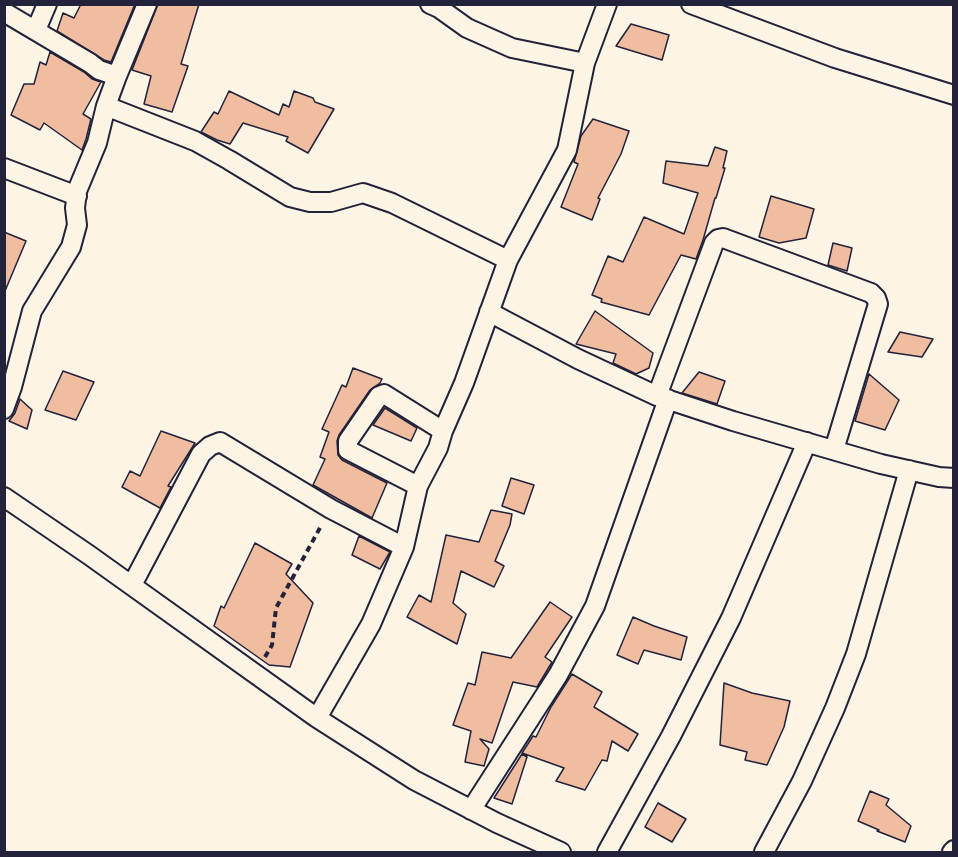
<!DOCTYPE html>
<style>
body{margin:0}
#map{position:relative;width:958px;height:857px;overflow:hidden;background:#fcf5e5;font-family:"Comic Neue",sans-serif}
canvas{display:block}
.frame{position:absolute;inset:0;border:6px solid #22223b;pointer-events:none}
</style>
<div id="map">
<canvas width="958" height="857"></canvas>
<div class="frame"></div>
</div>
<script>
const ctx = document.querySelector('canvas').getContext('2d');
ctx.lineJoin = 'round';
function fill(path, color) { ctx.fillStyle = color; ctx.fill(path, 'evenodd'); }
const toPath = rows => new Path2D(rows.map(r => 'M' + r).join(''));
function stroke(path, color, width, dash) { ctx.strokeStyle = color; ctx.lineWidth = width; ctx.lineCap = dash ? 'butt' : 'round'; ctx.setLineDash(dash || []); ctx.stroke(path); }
const building = toPath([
 [81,4,135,4,111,62,104,60,57,31,63,13,74,18,81,4],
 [158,4,199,4,181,64,188,66,172,112,144,104,151,76,132,70,158,4],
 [631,24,669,35,662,60,616,46,631,24],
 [50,52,84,72,92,79,101,82,83,114,91,119,86,139,82,150,44,123,40,130,11,115,24,84,34,84,40,62,46,65,50,52],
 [229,91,279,115,283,104,289,107,294,91,313,98,315,102,334,109,308,153,286,141,288,137,243,123,230,144,217,140,201,132,214,112,218,114,229,91],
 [593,119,629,131,621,154,598,198,600,199,592,220,561,207,578,164,574,162,581,136,593,119],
 [715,147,727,151,723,168,725,168,716,198,715,198,703,240,696,259,681,255,649,315,601,302,602,299,592,295,608,256,623,262,644,217,684,234,698,193,663,183,666,161,708,166,715,147],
 [771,196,814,209,806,238,779,243,759,237,771,196],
 [4,232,26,241,5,291,4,291,4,232],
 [833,243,852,248,847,271,828,265,833,243],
 [595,311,653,353,649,368,636,374,613,363,616,354,576,344,595,311],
 [900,332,933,339,922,357,888,352,900,332],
 [353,368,382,379,380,383,370,390,339,435,337,441,338,455,342,460,387,483,372,518,313,485,325,459,320,457,329,432,322,429,342,385,346,387,353,368],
 [63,371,94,382,76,420,45,410,63,371],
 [699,372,725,381,717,404,682,393,699,372],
 [869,374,899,400,885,430,855,421,869,374],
 [20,399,32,410,27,429,9,421,15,413,20,399],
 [385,408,417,428,411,441,373,425,385,408],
 [161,431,195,443,168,486,171,487,160,508,122,487,130,471,140,476,161,431],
 [511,478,534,485,524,514,502,506,511,478],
 [491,510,512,514,510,525,495,561,504,566,494,587,461,571,453,603,466,614,457,644,407,617,419,595,431,602,446,535,479,542,491,510],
 [359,536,390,552,380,569,352,555,359,536],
 [255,543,292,564,286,574,313,603,290,667,269,665,214,626,221,606,224,608,255,543],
 [550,602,572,617,545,657,552,662,537,687,513,682,492,743,480,739,489,749,484,766,465,762,471,731,453,725,468,683,475,685,482,652,511,658,550,602],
 [633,617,654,626,687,637,681,660,644,650,638,664,617,655,633,617],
 [572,674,602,692,594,707,638,734,628,751,612,741,607,761,602,760,585,790,556,781,564,768,522,753,533,736,536,737,551,707,572,674],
 [724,683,752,693,790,701,784,727,767,765,745,760,747,752,720,745,724,683],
 [522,754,527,757,512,804,494,798,522,754],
 [870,791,889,799,886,805,911,826,905,842,877,831,879,830,858,821,870,791],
 [658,803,686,819,672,842,645,827,658,803]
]);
fill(building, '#f0bda1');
stroke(building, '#22223b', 1.5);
const street = toPath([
 [430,4,439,8,467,28,512,48,585,63],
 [691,4,835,58,954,95],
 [4,12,90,63,99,70,117,76,106,106,97,143,77,191,75,208,77,225,71,247,32,311,12,387,4,409],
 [36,30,47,4],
 [117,76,147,4],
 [106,106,195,141,229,160,290,197,310,202,331,202,363,193,392,203,508,260],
 [4,168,77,196],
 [489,312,578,359,657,396,733,421,881,464,939,477,954,478],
 [657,396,714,243,718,239,723,238,871,293,876,298,878,304,834,450],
 [418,486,348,450,348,441,379,396,384,394,443,431],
 [4,497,89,555,317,718,414,780,497,823,561,852],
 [132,585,201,454,210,446,220,442,331,509,404,547],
 [317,718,371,624,404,547,418,486,438,448,443,431,464,383,508,260,567,150,585,63,607,4],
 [471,810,558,675,595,606,668,399],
 [607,852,671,736,731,618,807,442],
 [764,852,802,781,835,708,856,654,909,470],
 [952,852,954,850]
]);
stroke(street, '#22223b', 22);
stroke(toPath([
 [265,657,272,645,276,608,321,526]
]), '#22223b', 4, [6, 4.5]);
stroke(street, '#fcf5e5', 18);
</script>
